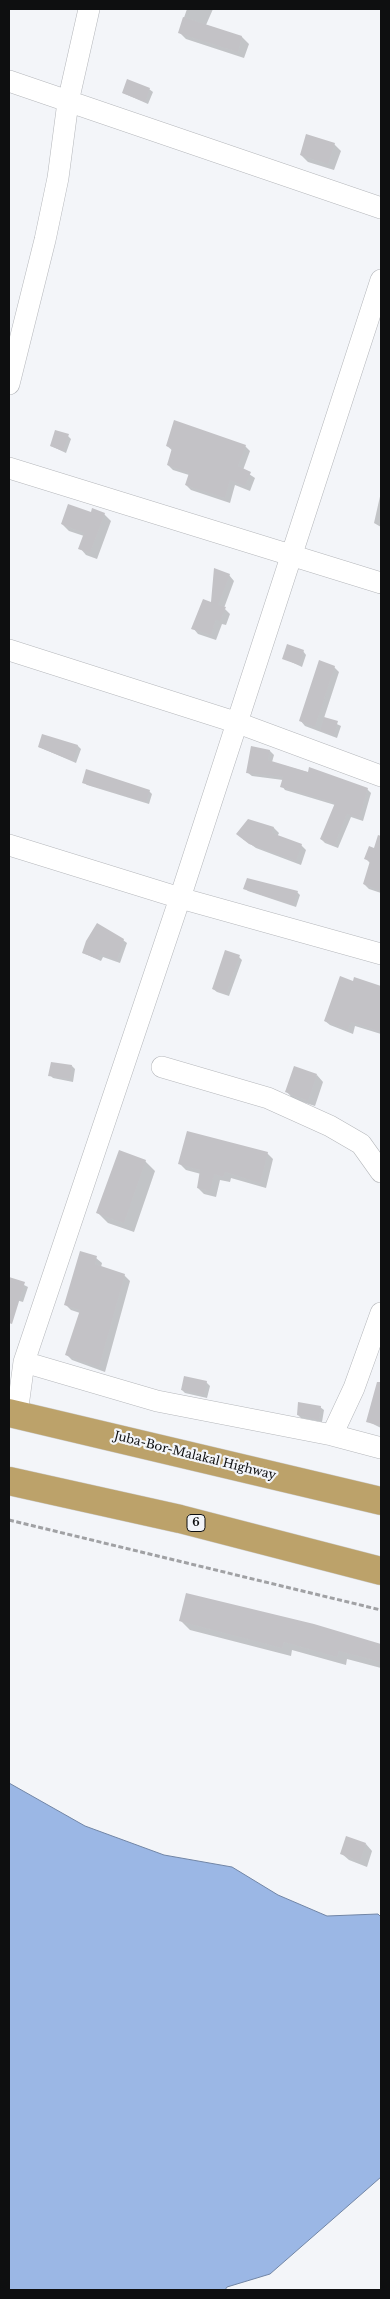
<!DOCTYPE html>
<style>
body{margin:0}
#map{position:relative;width:390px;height:2299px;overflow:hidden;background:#f3f5f9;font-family:"Libre Baskerville",serif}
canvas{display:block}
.frame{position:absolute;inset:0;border:10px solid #0e0f10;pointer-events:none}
</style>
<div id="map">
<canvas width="390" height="2299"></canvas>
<div class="frame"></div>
</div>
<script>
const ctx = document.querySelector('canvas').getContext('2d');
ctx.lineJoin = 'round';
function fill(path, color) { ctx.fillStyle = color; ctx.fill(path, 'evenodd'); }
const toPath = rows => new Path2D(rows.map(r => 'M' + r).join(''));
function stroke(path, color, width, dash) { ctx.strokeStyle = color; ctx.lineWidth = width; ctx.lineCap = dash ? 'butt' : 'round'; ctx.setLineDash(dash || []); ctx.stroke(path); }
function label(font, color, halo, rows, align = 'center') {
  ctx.font = font + ' "Libre Baskerville",serif'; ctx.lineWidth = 4.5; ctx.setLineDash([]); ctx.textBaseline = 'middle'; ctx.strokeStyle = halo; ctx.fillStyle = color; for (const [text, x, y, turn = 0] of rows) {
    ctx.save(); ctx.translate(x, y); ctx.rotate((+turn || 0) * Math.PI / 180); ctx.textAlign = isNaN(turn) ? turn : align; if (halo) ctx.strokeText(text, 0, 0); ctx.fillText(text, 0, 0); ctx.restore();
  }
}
const water = toPath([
 [9,1783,85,1826,164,1855,232,1867,278,1895,327,1916,378,1914,381,1917,381,2177,270,2274,227,2287,225,2290,9,2290,9,1783]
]);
fill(water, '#9bb7e5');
stroke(water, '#7185a5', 1);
fill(toPath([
 [187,9,213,9,206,25,242,37,249,44,244,58,186,39,179,32],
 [149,89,153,92,148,104,123,93],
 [334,144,341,151,334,170,308,162,301,155],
 [68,436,71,439,66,453,51,446],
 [167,446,245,446,250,451,243,470,255,478,250,491,235,485,230,503,191,490,186,485,189,475,173,470,168,465,173,451],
 [381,492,381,527,374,523],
 [91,514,104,514,111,521,97,559,86,555,80,548,84,536,69,531,62,524],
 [229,575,234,581,224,608,230,614,226,625,222,624,216,640,198,634,193,628,213,604],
 [303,651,306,655,302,667,283,658],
 [334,667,339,672,324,718,341,726,337,738,305,726,300,720],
 [78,746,81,749,76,763,39,747],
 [252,748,270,751,274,755,272,762,367,789,371,793,363,821,351,817,338,848,325,843,321,839,335,805,285,790,282,786,283,780,252,776,248,773],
 [83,782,149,791,152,794,149,804,87,785],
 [248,821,274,828,279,833,277,837,301,845,306,850,301,865,256,848,243,839],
 [370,848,381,852,381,893,369,889,364,884,370,863,366,859],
 [245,888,297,892,300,895,296,907,248,891],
 [123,940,127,943,120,963,103,957,101,961,83,953],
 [239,957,242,960,229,996,217,992,213,989],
 [363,1003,381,1009,381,1034,355,1026,353,1034,330,1025,325,1021],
 [72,1066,75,1069,73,1082,53,1078,50,1075],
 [317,1075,323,1082,315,1106,293,1099,287,1092],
 [267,1153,273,1159,266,1188,231,1178,230,1182,220,1180,216,1197,204,1194,198,1188,201,1174,186,1170,180,1164],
 [145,1161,155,1171,134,1232,108,1223,98,1213],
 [96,1258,102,1263,101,1267,124,1275,130,1281,105,1372,72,1360,66,1354,80,1313,71,1310,65,1304],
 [10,1278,28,1287,23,1302,9,1298],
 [206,1382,210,1386,207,1398,185,1393,182,1390],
 [372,1402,381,1404,381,1428,367,1421],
 [320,1407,324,1410,322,1422,301,1418,298,1415],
 [187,1595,381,1645,381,1668,347,1659,346,1665,292,1650,291,1656,190,1630,181,1621],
 [366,1844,372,1851,367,1867,349,1860,342,1854]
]), '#0003');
fill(toPath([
 [183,17,242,36,238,52,178,33],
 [127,79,150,88,145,102,122,93],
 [306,134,335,143,328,164,300,155],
 [174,420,246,445,238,466,251,472,245,486,230,480,225,498,185,485,189,473,167,465,172,448,166,446],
 [55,430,69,434,63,451,50,446],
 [68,504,91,512,92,508,105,513,90,553,78,549,84,533,61,524],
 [214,568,230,574,218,605,226,607,220,621,216,619,211,635,191,629,203,599,211,602],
 [287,644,304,650,299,665,282,659],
 [319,660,335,666,315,727,299,721],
 [324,717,338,721,334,735,320,731],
 [42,734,78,745,73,761,38,747],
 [251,746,270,750,268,760,308,772,309,767,368,788,359,818,347,814,334,846,320,839,335,803,280,787,283,777,246,773],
 [86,769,150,790,146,802,82,783],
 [248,819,274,827,272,833,302,844,296,861,249,844,236,834],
 [378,835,381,836,381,891,363,884,370,861,364,859,369,846,374,848],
 [247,878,298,891,293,905,243,889],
 [97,923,124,939,117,960,100,954,98,959,82,953,86,941],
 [225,950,240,955,226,994,212,989],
 [340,976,353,981,354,977,381,986,381,1032,351,1022,348,1030,324,1021],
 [51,1062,72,1065,70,1079,48,1076],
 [294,1066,317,1074,308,1101,285,1092],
 [187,1131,268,1152,260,1183,225,1172,223,1177,214,1174,210,1191,197,1188,200,1170,178,1164],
 [119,1150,146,1160,124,1223,96,1213],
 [80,1251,97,1256,95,1264,125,1274,99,1367,65,1355,80,1310,64,1305],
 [9,1277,25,1282,12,1324,9,1323],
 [184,1376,207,1381,204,1395,181,1390],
 [377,1382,381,1382,381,1426,366,1422],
 [298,1402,321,1406,319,1420,297,1415],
 [186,1593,314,1624,381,1644,381,1662,339,1651,337,1657,284,1642,282,1648,179,1621],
 [346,1836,366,1843,360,1861,340,1854]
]), '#c3c2c6');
const minor = toPath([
 [9,81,381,208],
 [9,384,45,240,58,178,68,102,89,9],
 [9,468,381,583],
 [9,650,238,723,381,776],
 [9,845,180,898,381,954],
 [162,1067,268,1098,330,1126,361,1144,381,1172],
 [24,1362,157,1401,332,1435,381,1448],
 [17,1414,24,1362,180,898,381,280],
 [332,1435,354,1388,381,1313]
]);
const trunk = toPath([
 [9,1413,381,1501],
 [9,1481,180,1519,381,1571]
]);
stroke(minor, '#b5b7bb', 22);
stroke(trunk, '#cfcfcf', 29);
stroke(toPath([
 [9,1520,381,1610]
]), '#a0a1a4', 3, [5, 2.5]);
stroke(minor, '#fff', 21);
stroke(trunk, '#bca26a', 28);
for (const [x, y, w] of [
 [196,1523,18]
]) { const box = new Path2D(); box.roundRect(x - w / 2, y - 8.5, w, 17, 4); ctx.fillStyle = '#f3f5f9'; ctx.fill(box); stroke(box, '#0e0f10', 1); }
label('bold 11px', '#0e0f10', null, [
 ["6",196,1523]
]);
label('12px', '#0e0f10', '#f3f5f9', [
 ["Juba-Bor-Malakal Highway",195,1456,14]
]);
</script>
